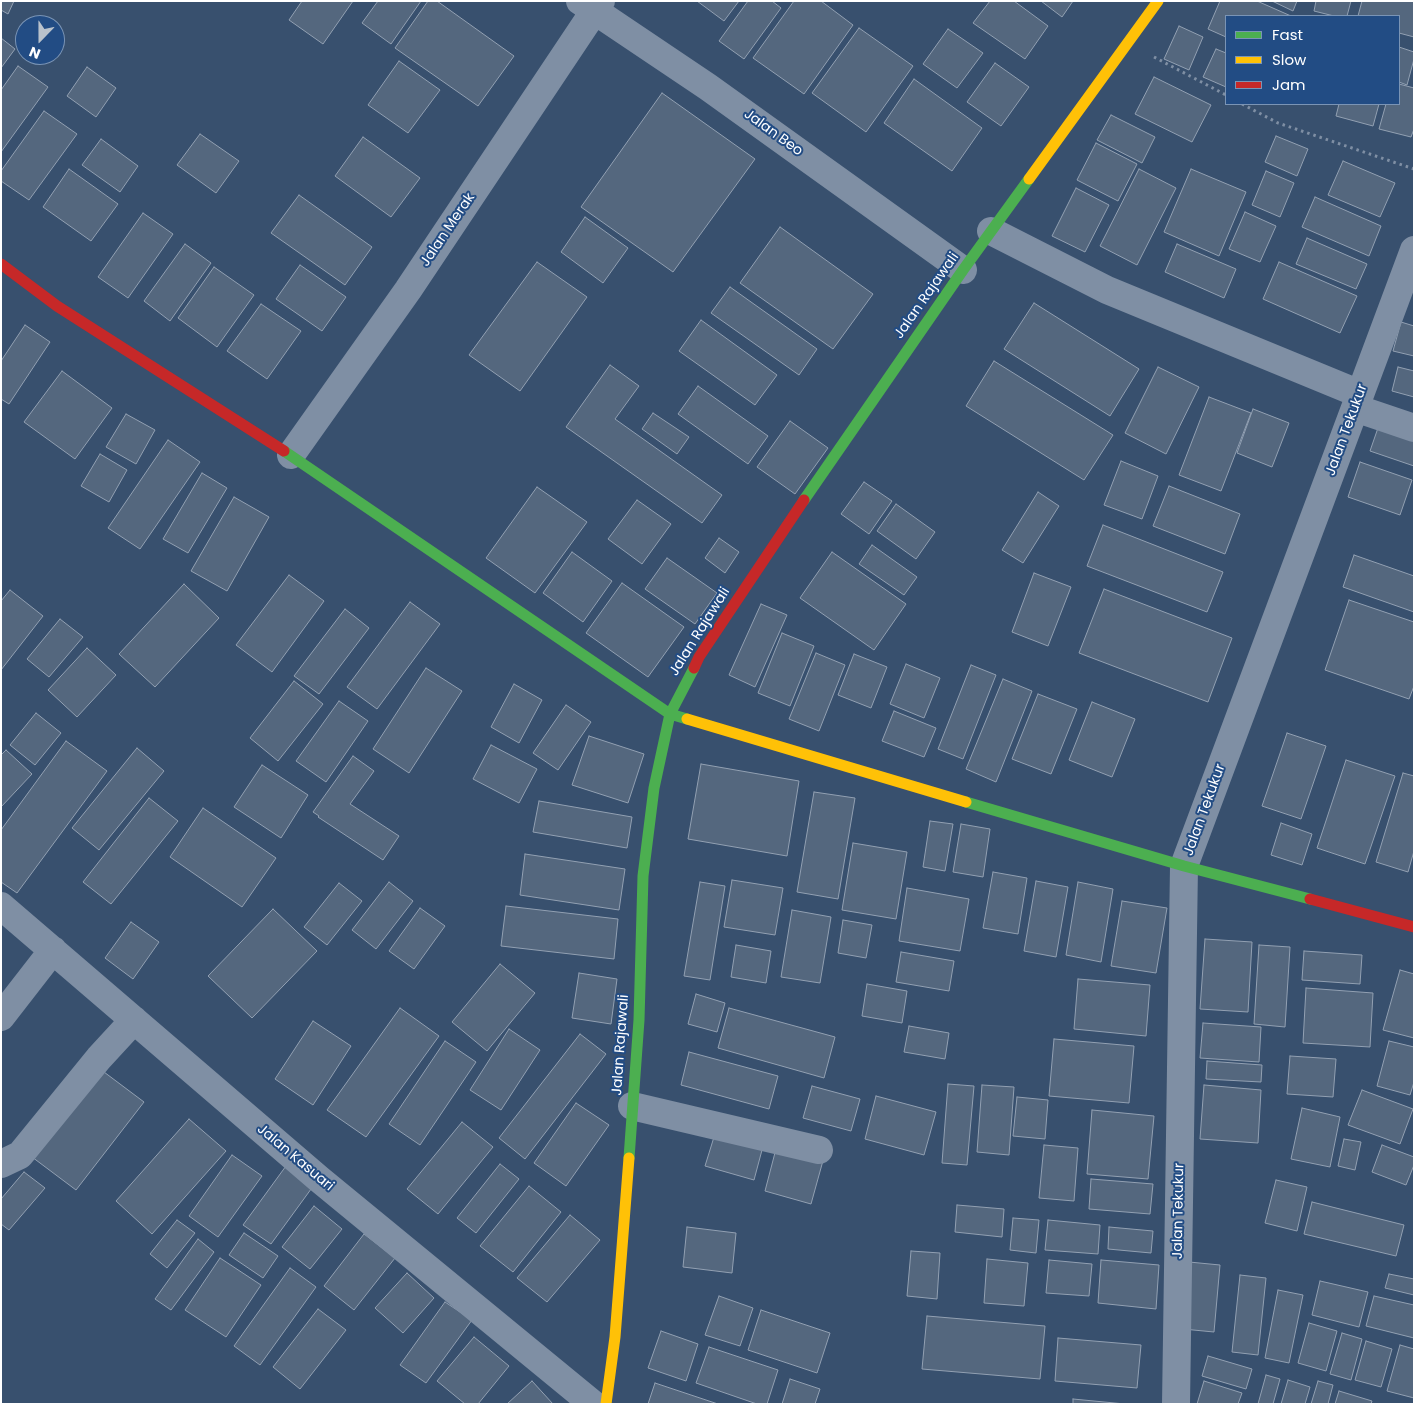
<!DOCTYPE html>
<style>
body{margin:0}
#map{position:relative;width:1415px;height:1405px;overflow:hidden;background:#38506e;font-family:Poppins,sans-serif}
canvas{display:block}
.frame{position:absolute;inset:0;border:2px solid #fff;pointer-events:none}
.legend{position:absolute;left:1225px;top:15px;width:175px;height:90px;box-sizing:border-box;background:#224c84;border:1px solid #7a94b5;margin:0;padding:6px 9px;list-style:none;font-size:15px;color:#fff}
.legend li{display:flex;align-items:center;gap:10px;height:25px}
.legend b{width:25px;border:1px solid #7a94b5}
.north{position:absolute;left:15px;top:15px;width:50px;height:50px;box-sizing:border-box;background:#224c84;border:1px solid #7a94b5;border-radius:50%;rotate:202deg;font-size:14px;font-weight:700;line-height:20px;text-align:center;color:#fff}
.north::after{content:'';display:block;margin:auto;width:18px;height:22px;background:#b9c2cc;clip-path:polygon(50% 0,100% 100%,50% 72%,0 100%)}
</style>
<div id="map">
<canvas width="1415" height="1405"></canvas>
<div class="frame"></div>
<ul class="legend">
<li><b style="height:6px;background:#4caf50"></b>Fast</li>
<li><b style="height:6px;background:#ffc107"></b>Slow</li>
<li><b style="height:6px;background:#c62828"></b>Jam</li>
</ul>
<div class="north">N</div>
</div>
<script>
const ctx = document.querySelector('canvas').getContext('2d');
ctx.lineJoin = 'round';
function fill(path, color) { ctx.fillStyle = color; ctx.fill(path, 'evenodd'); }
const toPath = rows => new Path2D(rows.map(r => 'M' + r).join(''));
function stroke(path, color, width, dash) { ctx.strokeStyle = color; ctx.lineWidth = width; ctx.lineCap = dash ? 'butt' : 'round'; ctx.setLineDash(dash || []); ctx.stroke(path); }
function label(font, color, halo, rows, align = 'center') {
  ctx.font = font + ' Poppins,sans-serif'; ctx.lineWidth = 4; ctx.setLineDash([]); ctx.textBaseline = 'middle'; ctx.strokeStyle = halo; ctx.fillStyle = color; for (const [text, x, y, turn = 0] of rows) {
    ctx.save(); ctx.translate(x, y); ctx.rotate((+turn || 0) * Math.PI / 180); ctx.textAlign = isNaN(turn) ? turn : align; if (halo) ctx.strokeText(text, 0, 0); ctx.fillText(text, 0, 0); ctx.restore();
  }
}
const building = toPath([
 [1,1,14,1,8,14,1,10,1,1],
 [302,1,353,1,323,44,289,20,302,1],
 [378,1,421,1,391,44,362,23,378,1],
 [428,1,437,1,514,56,478,106,395,48,428,1],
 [697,1,739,1,724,21,697,1],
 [748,1,772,1,781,8,744,59,719,41,748,1],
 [794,1,821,1,853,25,804,94,753,58,794,1],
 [990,1,1014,1,1048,26,1025,59,973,23,990,1],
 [1041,1,1073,1,1062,17,1041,1],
 [1220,1,1257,1,1291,16,1226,16,1226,37,1208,29,1220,1],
 [1272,1,1297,1,1293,11,1272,1],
 [1316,1,1351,1,1347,16,1334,16,1314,11,1316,1],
 [1362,1,1414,1,1414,37,1399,33,1399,16,1358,16,1362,1],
 [1179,26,1203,37,1189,70,1164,59,1179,26],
 [859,28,913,66,866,132,812,93,859,28],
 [948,29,983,53,957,88,923,64,948,29],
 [1,38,15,49,1,68,1,38],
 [1399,47,1414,52,1414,59,1407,85,1399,82,1399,47],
 [1216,49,1226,53,1226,87,1203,77,1216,49],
 [399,61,440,90,408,133,368,105,399,61],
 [995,63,1029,87,1001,126,967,102,995,63],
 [18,66,48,87,1,152,1,90,18,66],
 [87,67,116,88,96,117,67,96,87,67],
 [1154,77,1211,105,1192,142,1135,114,1154,77],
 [914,79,982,128,952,171,884,123,914,79],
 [1399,84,1414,88,1414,129,1411,137,1379,129,1386,104,1399,104,1399,84],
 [662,93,755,159,673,272,581,207,662,93],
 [1339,104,1379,104,1373,126,1336,116,1339,104],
 [44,111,77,134,29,200,1,181,1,171,44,111],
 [1111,115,1155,137,1142,163,1097,140,1111,115],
 [200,134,239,161,216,193,177,165,200,134],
 [1276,136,1308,149,1297,176,1265,162,1276,136],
 [363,137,420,178,391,217,335,176,363,137],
 [101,139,138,166,120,192,82,165,101,139],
 [1096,143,1137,164,1118,201,1077,180,1096,143],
 [1343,161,1395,183,1380,217,1328,195,1343,161],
 [69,169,118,204,91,241,43,207,69,169],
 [1139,169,1176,188,1137,265,1100,246,1139,169],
 [1191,169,1246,192,1219,256,1164,232,1191,169],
 [1266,171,1294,183,1280,217,1252,205,1266,171],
 [1076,188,1109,205,1085,252,1052,236,1076,188],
 [299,195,372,247,345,285,271,233,299,195],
 [1315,197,1381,226,1369,256,1302,227,1315,197],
 [1245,212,1276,226,1260,262,1229,249,1245,212],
 [143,213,173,234,128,298,98,277,143,213],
 [585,217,628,248,603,283,561,252,585,217],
 [780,227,873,294,833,349,740,283,780,227],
 [1307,238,1367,264,1356,289,1296,264,1307,238],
 [185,244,211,263,170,321,144,301,185,244],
 [1177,244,1236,269,1224,298,1165,272,1177,244],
 [537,262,587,297,520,391,469,355,537,262],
 [1279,262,1357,296,1340,333,1263,299,1279,262],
 [300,265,346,297,322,331,276,299,300,265],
 [214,267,254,295,217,347,178,318,214,267],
 [730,287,817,349,799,375,711,313,730,287],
 [1034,303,1139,369,1110,416,1004,349,1034,303],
 [261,304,301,331,267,379,227,351,261,304],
 [701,320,777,375,755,405,679,351,701,320],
 [1401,322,1414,326,1414,356,1393,351,1401,322],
 [25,325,50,342,9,404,1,399,1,361,25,325],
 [994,361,1113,435,1084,480,966,406,994,361],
 [610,365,639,386,615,419,722,495,702,523,566,427,610,365],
 [1158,367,1199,387,1166,454,1125,433,1158,367],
 [1398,367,1414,371,1414,397,1392,391,1398,367],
 [62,371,112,408,75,459,24,422,62,371],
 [698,386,768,436,748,464,678,414,698,386],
 [1209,397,1251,413,1221,491,1179,475,1209,397],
 [1253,409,1289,423,1272,467,1237,453,1253,409],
 [653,413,689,437,677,454,642,429,653,413],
 [126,414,155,430,136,464,106,447,126,414],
 [790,421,828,448,795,494,757,467,790,421],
 [1379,425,1414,437,1414,466,1370,451,1379,425],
 [168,440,200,462,140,549,108,528,168,440],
 [100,454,127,470,109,502,81,486,100,454],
 [1121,461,1158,476,1142,519,1104,505,1121,461],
 [1360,462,1412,480,1400,515,1348,497,1360,462],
 [202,473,227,488,188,553,163,539,202,473],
 [864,482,892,501,869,534,841,514,864,482],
 [1169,486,1240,514,1225,554,1153,526,1169,486],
 [537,487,587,522,535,593,486,558,537,487],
 [1038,492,1059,506,1023,563,1002,550,1038,492],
 [234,497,269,517,227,591,191,571,234,497],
 [637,500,671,524,642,564,608,539,637,500],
 [896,504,935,532,916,559,877,531,896,504],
 [1103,525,1223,572,1207,612,1087,566,1103,525],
 [719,538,739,552,725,573,705,558,719,538],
 [872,545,917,577,904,595,859,564,872,545],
 [572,552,612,581,583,622,543,593,572,552],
 [832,552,906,604,874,650,800,598,832,552],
 [1354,555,1414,576,1414,612,1343,587,1354,555],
 [667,558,717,593,695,624,645,589,667,558],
 [1034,573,1071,587,1048,646,1012,632,1034,573],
 [289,575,324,601,272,672,236,645,289,575],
 [622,583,684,627,648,677,586,633,622,583],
 [184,584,219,618,155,687,119,654,184,584],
 [1104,589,1232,638,1208,702,1079,653,1104,589],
 [10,590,43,616,1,670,1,601,10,590],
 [1349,600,1414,622,1414,686,1409,699,1325,670,1349,600],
 [410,602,440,624,377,709,347,687,410,602],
 [761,604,787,615,755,687,729,675,761,604],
 [345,609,369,628,319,694,294,676,345,609],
 [60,619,83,637,49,677,27,659,60,619],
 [782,633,814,646,790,706,758,693,782,633],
 [87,648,116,675,77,717,48,690,87,648],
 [816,653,845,665,819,731,789,719,816,653],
 [854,654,887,667,871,708,838,695,854,654],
 [906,664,940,678,924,718,890,704,906,664],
 [971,665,996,675,963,759,938,749,971,665],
 [426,668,462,691,409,773,373,749,426,668],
 [1003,679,1032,691,996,782,966,769,1003,679],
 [294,681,323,704,278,761,250,738,294,681],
 [514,684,542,700,519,743,491,727,514,684],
 [1038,694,1077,709,1051,774,1012,759,1038,694],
 [339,701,368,721,326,782,296,761,339,701],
 [1092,702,1135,719,1112,777,1069,760,1092,702],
 [566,705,591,722,558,770,533,753,566,705],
 [894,711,936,728,924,757,882,741,894,711],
 [36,713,61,733,35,765,10,745,36,713],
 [1287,733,1326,746,1301,819,1262,806,1287,733],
 [589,736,644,754,628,803,572,785,589,736],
 [66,741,107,771,17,893,1,882,1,830,66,741],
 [491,745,537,769,519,803,473,779,491,745],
 [137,748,164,771,99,850,72,828,137,748],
 [6,750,32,774,1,807,1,755,6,750],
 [353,756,374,771,350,804,399,836,383,860,318,817,319,816,313,812,353,756],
 [1346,760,1395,776,1365,864,1317,848,1346,760],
 [701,764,799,781,787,856,688,839,701,764],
 [262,765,308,795,281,838,234,807,262,765],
 [1403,773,1414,776,1414,851,1408,872,1376,862,1403,773],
 [814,792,855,798,838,899,797,892,814,792],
 [149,798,178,821,111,904,83,882,149,798],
 [539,801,632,817,627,848,533,832,539,801],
 [203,808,276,858,242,907,170,857,203,808],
 [930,821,953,824,945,871,923,867,930,821],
 [1281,823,1312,834,1302,865,1271,855,1281,823],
 [961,824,990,829,983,877,953,872,961,824],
 [853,843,907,852,896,919,842,910,853,843],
 [525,854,625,869,619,910,520,895,525,854],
 [993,872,1027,878,1018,934,983,928,993,872],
 [732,880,783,888,775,935,724,927,732,880],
 [1036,881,1068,887,1056,957,1024,951,1036,881],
 [389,882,413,901,376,949,352,930,389,882],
 [700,882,725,886,710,980,684,976,700,882],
 [1078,882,1113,889,1101,962,1066,955,1078,882],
 [339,883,362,901,327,945,304,927,339,883],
 [907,888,969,899,960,951,899,941,907,888],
 [1122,901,1167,908,1156,973,1111,966,1122,901],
 [506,906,618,919,614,959,501,946,506,906],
 [420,908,445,926,414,969,389,951,420,908],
 [273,909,317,951,252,1018,208,976,273,909],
 [792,910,831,917,820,983,781,977,792,910],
 [843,920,872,925,866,958,838,953,843,920],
 [131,922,159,942,133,979,105,958,131,922],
 [1205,939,1252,942,1248,1012,1200,1009,1205,939],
 [736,945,771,951,766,983,731,977,736,945],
 [1259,945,1290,947,1285,1027,1254,1024,1259,945],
 [1304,951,1362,955,1360,984,1302,980,1304,951],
 [901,952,954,961,949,991,896,982,901,952],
 [500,964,535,993,487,1051,452,1022,500,964],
 [1400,970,1414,974,1414,1038,1383,1030,1400,970],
 [579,973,617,979,611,1024,572,1018,579,973],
 [1078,979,1150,985,1146,1036,1074,1029,1078,979],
 [867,984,907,991,902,1023,862,1016,867,984],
 [1306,988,1373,993,1370,1047,1303,1043,1306,988],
 [696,994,725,1003,717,1032,688,1024,696,994],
 [400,1008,439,1036,366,1137,327,1110,400,1008],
 [729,1008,835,1037,824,1078,718,1048,729,1008],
 [313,1021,351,1046,313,1105,275,1079,313,1021],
 [1203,1023,1261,1027,1259,1062,1200,1058,1203,1023],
 [909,1026,949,1033,945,1059,904,1052,909,1026],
 [509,1029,540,1050,501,1110,470,1090,509,1029],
 [580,1034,606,1054,525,1159,499,1138,580,1034],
 [1054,1039,1134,1046,1129,1103,1049,1096,1054,1039],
 [445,1041,476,1062,420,1145,389,1124,445,1041],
 [1389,1041,1414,1047,1414,1082,1410,1095,1377,1086,1389,1041],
 [689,1052,778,1076,769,1109,681,1085,689,1052],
 [1290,1056,1336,1059,1333,1097,1287,1094,1290,1056],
 [1207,1061,1262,1065,1261,1082,1206,1079,1207,1061],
 [96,1066,144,1102,76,1190,28,1154,96,1066],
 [948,1084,974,1086,967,1165,942,1163,948,1084],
 [982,1085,1014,1087,1009,1155,977,1152,982,1085],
 [1204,1085,1261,1090,1258,1143,1200,1139,1204,1085],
 [812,1086,860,1099,851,1131,803,1118,812,1086],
 [1362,1090,1413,1109,1400,1144,1348,1125,1362,1090],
 [876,1096,936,1112,924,1155,865,1139,876,1096],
 [1017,1097,1048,1100,1045,1139,1013,1136,1017,1097],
 [576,1103,609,1125,566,1186,534,1163,576,1103],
 [1302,1108,1340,1117,1330,1167,1291,1159,1302,1108],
 [1092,1110,1154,1116,1148,1179,1087,1174,1092,1110],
 [189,1119,226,1151,152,1234,116,1201,189,1119],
 [462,1122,493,1147,438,1214,407,1189,462,1122],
 [714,1137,762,1150,754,1180,705,1166,714,1137],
 [1344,1139,1361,1142,1355,1170,1338,1166,1344,1139],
 [777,1145,824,1157,811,1204,765,1191,777,1145],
 [1044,1145,1078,1148,1074,1201,1039,1198,1044,1145],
 [1382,1145,1414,1157,1414,1165,1406,1185,1372,1172,1382,1145],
 [232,1155,262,1176,218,1237,189,1216,232,1155],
 [500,1164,519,1179,476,1233,457,1218,500,1164],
 [286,1166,314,1185,271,1244,243,1225,286,1166],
 [24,1172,45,1188,9,1230,1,1224,1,1199,24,1172],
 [1091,1179,1153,1184,1150,1214,1089,1209,1091,1179],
 [1276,1180,1307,1187,1297,1231,1265,1223,1276,1180],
 [529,1186,561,1212,513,1272,480,1246,529,1186],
 [1312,1202,1404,1225,1396,1256,1304,1234,1312,1202],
 [957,1205,1004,1209,1002,1237,955,1232,957,1205],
 [314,1206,342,1229,310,1269,282,1247,314,1206],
 [570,1215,600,1240,547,1302,517,1278,570,1215],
 [1013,1218,1039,1220,1036,1253,1010,1250,1013,1218],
 [177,1220,195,1233,167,1268,150,1254,177,1220],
 [1048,1220,1100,1225,1098,1254,1045,1250,1048,1220],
 [687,1227,736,1233,732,1273,683,1267,687,1227],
 [1109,1227,1153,1231,1151,1253,1108,1249,1109,1227],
 [244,1233,278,1256,263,1278,229,1255,244,1233],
 [364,1234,395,1258,354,1310,324,1286,364,1234],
 [198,1239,214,1252,171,1310,155,1299,198,1239],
 [911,1251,940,1253,937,1299,907,1296,911,1251],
 [220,1258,261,1285,226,1337,185,1310,220,1258],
 [987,1259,1028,1263,1024,1306,984,1303,987,1259],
 [1049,1260,1092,1264,1089,1296,1046,1293,1049,1260],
 [1101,1260,1159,1265,1156,1309,1098,1303,1101,1260],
 [1189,1262,1220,1265,1214,1332,1183,1329,1189,1262],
 [290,1268,316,1287,260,1365,234,1346,290,1268],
 [407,1273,434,1298,403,1333,375,1308,407,1273],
 [1389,1274,1414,1279,1414,1295,1385,1288,1389,1274],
 [1240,1275,1266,1278,1258,1355,1232,1352,1240,1275],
 [1320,1281,1368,1292,1359,1327,1312,1315,1320,1281],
 [1278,1290,1303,1295,1289,1363,1265,1358,1278,1290],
 [719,1296,753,1308,740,1346,705,1335,719,1296],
 [1374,1296,1414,1305,1414,1338,1366,1326,1374,1296],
 [445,1302,472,1320,426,1383,400,1365,445,1302],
 [318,1309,346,1330,300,1389,273,1367,318,1309],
 [761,1310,830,1333,817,1373,748,1350,761,1310],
 [927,1316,1045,1326,1040,1379,922,1369,927,1316],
 [1309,1323,1337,1331,1326,1371,1298,1363,1309,1323],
 [661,1331,698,1344,686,1381,648,1368,661,1331],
 [1342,1333,1362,1339,1351,1380,1330,1374,1342,1333],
 [474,1337,509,1366,478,1404,465,1404,437,1381,474,1337],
 [1058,1338,1141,1345,1137,1388,1055,1381,1058,1338],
 [1366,1341,1392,1349,1381,1387,1355,1380,1366,1341],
 [1400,1345,1414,1349,1414,1398,1387,1391,1400,1345],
 [709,1347,778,1370,767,1404,757,1404,696,1383,709,1347],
 [1208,1356,1252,1369,1246,1389,1202,1376,1208,1356],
 [1266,1375,1280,1379,1273,1404,1258,1404,1266,1375],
 [790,1379,820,1389,815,1404,782,1404,790,1379],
 [1288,1380,1310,1387,1305,1404,1281,1404,1288,1380],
 [532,1381,553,1404,507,1404,532,1381],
 [1204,1381,1242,1393,1238,1404,1197,1404,1204,1381],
 [1318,1381,1333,1385,1328,1404,1311,1404,1318,1381],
 [655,1383,718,1404,648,1404,655,1383],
 [1339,1391,1372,1401,1371,1404,1335,1404,1339,1391],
 [1073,1399,1125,1404,1073,1404,1073,1399]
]);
fill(building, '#54677e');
stroke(building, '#92a0b2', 1);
stroke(toPath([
 [1154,57,1226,95],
 [1242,104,1278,123,1414,169]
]), '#7f8fa4', 3, [2.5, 4]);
stroke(toPath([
 [580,1,708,87,963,270],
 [991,231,1107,290,1360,394],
 [1355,408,1414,428],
 [291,455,408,290,601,1],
 [1,906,319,1179,593,1404],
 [1,1017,53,950],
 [632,1106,819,1150],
 [1,1164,20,1155,99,1058,134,1020],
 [1176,1404,1184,866,1414,250]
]), '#7f8fa4', 28);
stroke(toPath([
 [284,451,670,714,687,719],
 [804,500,963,270,1029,179],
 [966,802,1184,866,1310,899],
 [629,1158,639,1020,643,876,654,788,670,714,694,668]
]), '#4caf50', 11);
stroke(toPath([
 [1029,179,1158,1],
 [687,719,966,802],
 [606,1404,615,1337,629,1158]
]), '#ffc107', 11);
stroke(toPath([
 [1,264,57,306,284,451],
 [694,668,699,657,804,500],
 [1310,899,1414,927]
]), '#c62828', 11);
label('14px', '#fff', '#224c84', [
 ["Jalan Beo",773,133,36],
 ["Jalan Merak",448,230,-56],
 ["Jalan Rajawali",927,296,-55],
 ["Jalan Tekukur",1347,430,-70],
 ["Jalan Rajawali",700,632,-58],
 ["Jalan Tekukur",1205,810,-70],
 ["Jalan Rajawali",621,1045,-86],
 ["Jalan Kasuari",295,1158,40],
 ["Jalan Tekukur",1179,1211,-89]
]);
</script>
